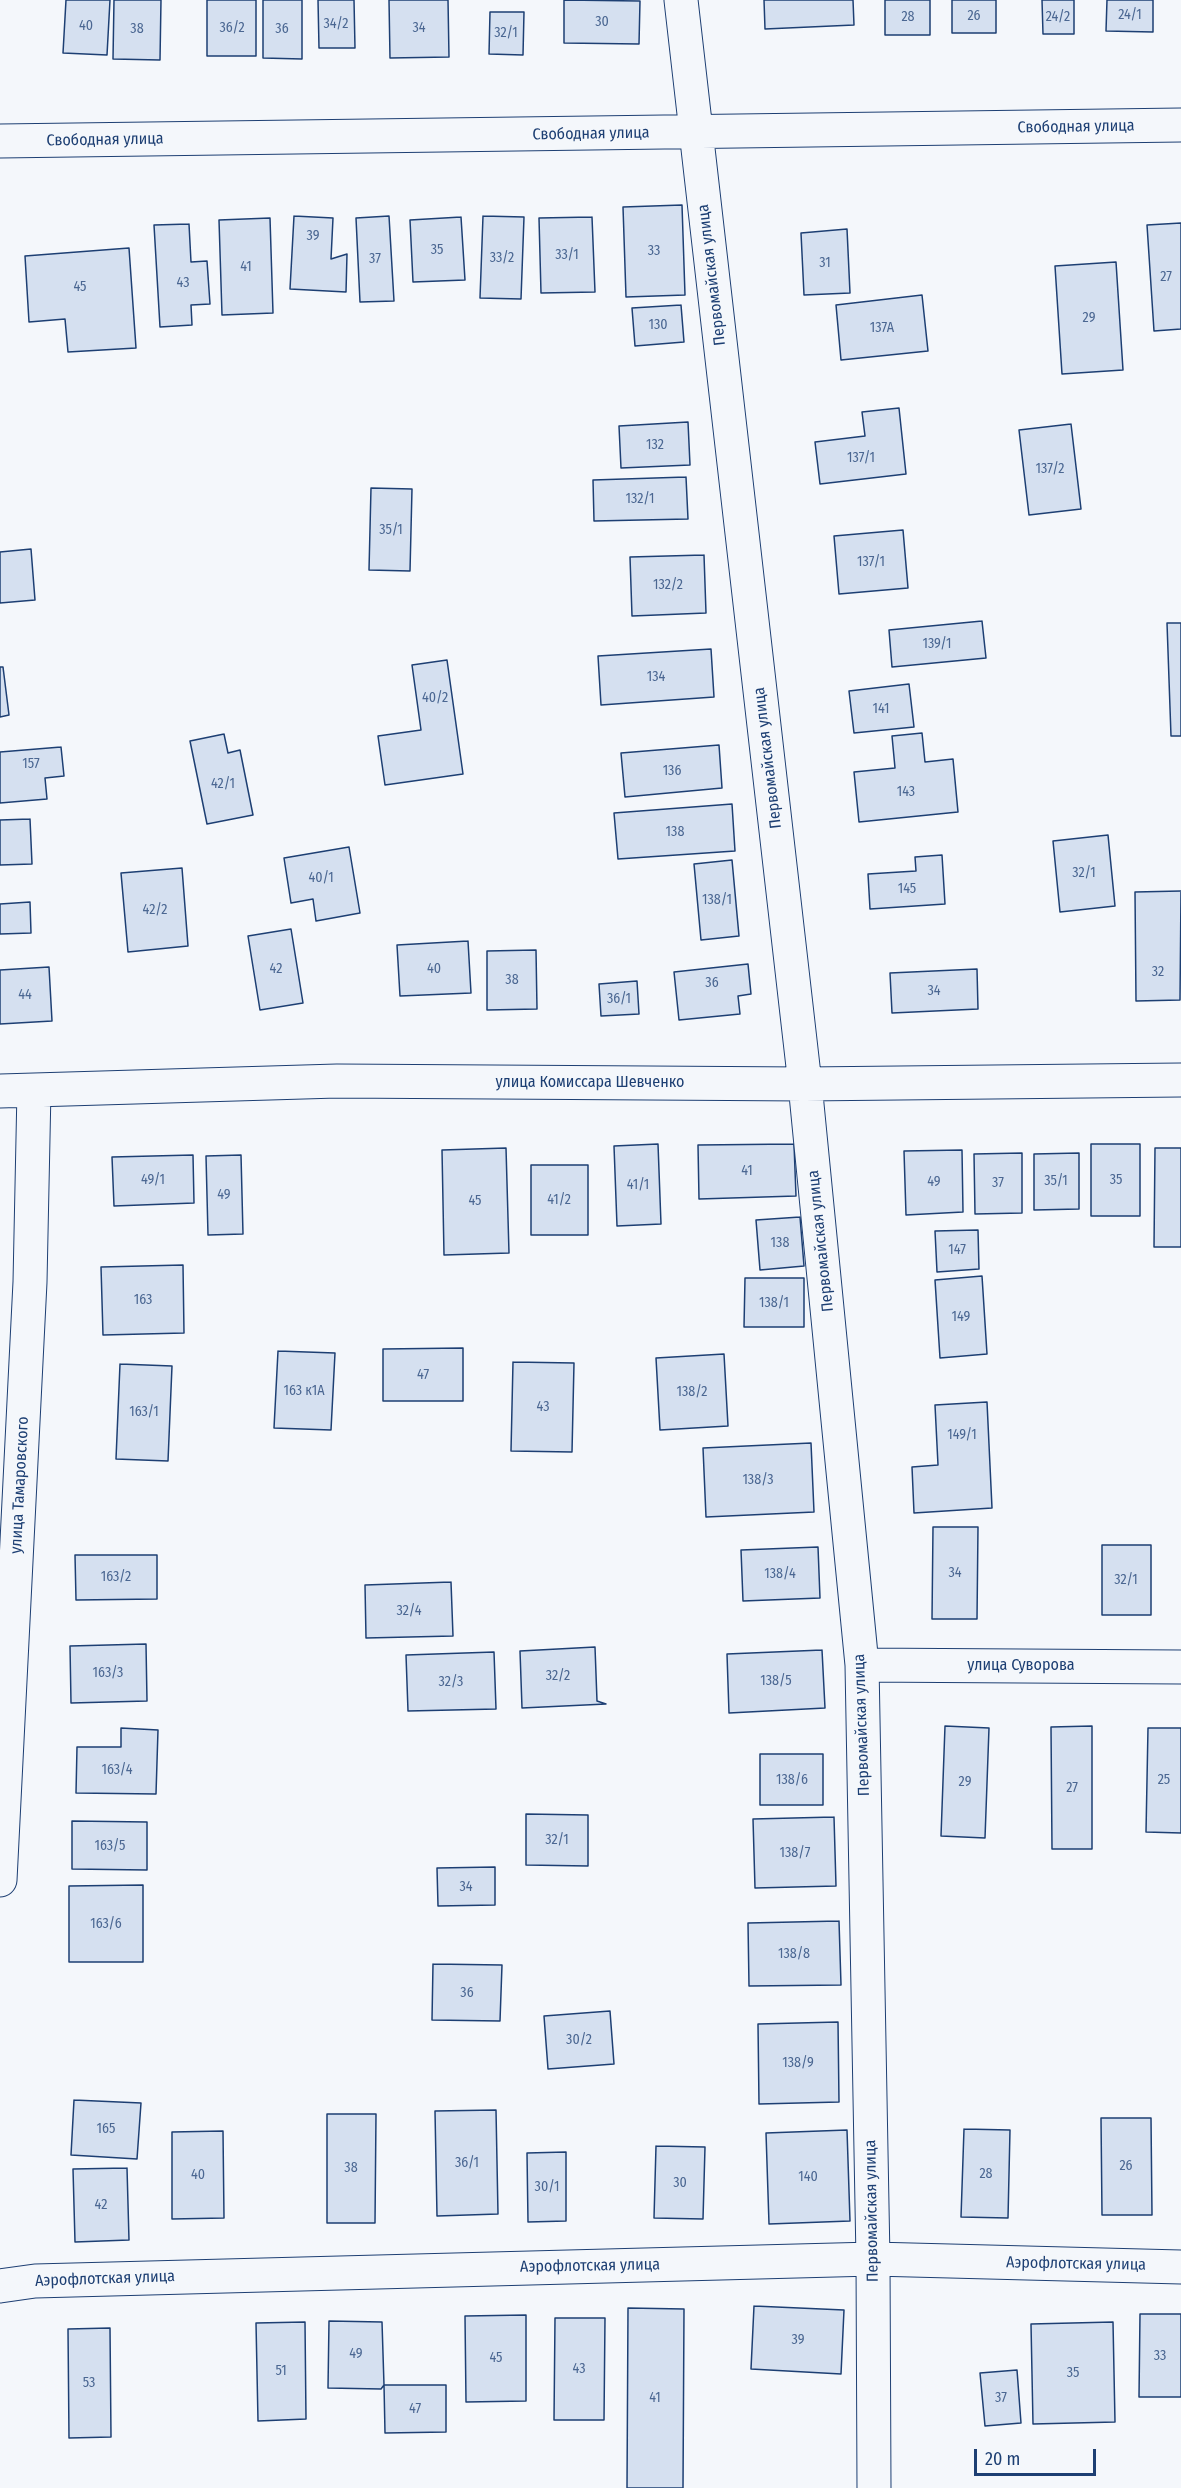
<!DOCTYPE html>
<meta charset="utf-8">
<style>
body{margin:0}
#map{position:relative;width:1181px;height:2488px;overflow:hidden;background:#f4f7fb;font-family:"Fira Sans Condensed",sans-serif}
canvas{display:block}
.scale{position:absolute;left:974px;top:2449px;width:122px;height:27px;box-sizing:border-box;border:3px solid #1d3f73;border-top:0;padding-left:8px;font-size:18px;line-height:21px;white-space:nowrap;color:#1d3f73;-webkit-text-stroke:4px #f4f7fb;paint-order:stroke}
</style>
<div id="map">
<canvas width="1181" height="2488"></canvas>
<div class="scale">20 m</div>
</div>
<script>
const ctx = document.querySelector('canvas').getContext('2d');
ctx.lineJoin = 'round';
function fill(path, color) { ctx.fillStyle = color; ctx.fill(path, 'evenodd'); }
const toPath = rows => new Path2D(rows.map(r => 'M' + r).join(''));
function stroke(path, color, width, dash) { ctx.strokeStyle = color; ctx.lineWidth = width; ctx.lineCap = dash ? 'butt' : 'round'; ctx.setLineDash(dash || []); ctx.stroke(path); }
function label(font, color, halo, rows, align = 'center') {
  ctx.font = font + ' "Fira Sans Condensed",sans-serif'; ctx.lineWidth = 4.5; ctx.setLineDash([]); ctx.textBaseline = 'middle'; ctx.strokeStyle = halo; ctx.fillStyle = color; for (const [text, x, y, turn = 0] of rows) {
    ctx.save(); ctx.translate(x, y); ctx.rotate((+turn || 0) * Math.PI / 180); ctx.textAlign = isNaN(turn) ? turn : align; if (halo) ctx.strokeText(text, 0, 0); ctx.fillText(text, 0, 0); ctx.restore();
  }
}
const building = toPath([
 [66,0,110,0,107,55,63,53,66,0],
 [114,0,161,0,160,60,113,59,114,0],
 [207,0,256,0,256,56,207,56,207,0],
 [263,0,302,0,302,59,263,58,263,0],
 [318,0,354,0,355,48,319,48,318,0],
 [389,0,448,0,449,57,390,58,389,0],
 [564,0,640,1,639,44,564,43,564,0],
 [764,0,853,0,854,25,765,29,764,0],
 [885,0,930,0,930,35,885,35,885,0],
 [952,0,996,0,996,33,952,33,952,0],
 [1042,0,1074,0,1074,34,1043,34,1042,0],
 [1107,0,1153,0,1153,32,1106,31,1107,0],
 [490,12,524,12,523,55,489,54,490,12],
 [682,205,685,295,626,297,623,207,682,205],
 [294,216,333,218,331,259,347,254,346,292,290,289,294,216],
 [389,216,394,301,360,302,356,218,389,216],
 [483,216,524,217,521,299,480,298,483,216],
 [461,217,465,280,413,282,410,220,461,217],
 [592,217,595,292,541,293,539,218,592,217],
 [270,218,273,313,222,315,219,220,270,218],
 [1181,223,1181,329,1154,331,1147,225,1181,223],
 [189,224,191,262,207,261,210,304,191,305,192,325,160,327,154,225,189,224],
 [847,229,850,293,804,295,801,233,847,229],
 [129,248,136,348,68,352,65,319,29,322,25,256,129,248],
 [1116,262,1123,370,1062,374,1055,266,1116,262],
 [922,295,928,351,841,360,836,305,922,295],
 [681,305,684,342,635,346,632,308,681,305],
 [899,408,906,474,820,484,815,442,865,436,862,412,899,408],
 [688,422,690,465,621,468,619,426,688,422],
 [1071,424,1081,509,1029,515,1019,430,1071,424],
 [686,477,688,519,594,521,593,480,686,477],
 [371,488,412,489,410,571,369,570,371,488],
 [903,530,908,588,839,594,834,536,903,530],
 [31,549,35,600,0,603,0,552,31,549],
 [704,555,706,613,632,616,630,557,704,555],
 [982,621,986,658,892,667,889,630,982,621],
 [1167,623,1181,623,1181,736,1171,736,1167,623],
 [711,649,714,697,601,705,598,656,711,649],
 [447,660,463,774,385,785,378,736,421,730,412,665,447,660],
 [0,667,3,667,9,715,0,717,0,667],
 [909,684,914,727,854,733,849,691,909,684],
 [922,733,925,762,953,759,958,812,859,822,854,772,895,768,892,736,922,733],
 [224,734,228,753,240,750,253,815,207,824,190,741,224,734],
 [719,745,722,788,625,797,621,753,719,745],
 [61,747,64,776,45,778,47,799,0,803,0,752,61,747],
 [732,804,735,851,618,859,614,813,732,804],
 [30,819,32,864,0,865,0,820,30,819],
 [1108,835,1115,906,1060,912,1053,841,1108,835],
 [349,847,360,913,316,921,313,899,291,903,284,858,349,847],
 [942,855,945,904,870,909,868,874,916,871,915,857,942,855],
 [732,860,739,936,701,940,694,864,732,860],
 [182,868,188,946,128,952,121,873,182,868],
 [1181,891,1180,1000,1136,1001,1135,892,1181,891],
 [30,902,31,933,0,934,0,904,30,902],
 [291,929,303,1003,260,1010,248,936,291,929],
 [468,941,471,993,400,996,397,945,468,941],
 [536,950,537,1009,487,1010,487,951,536,950],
 [748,964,751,994,738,996,740,1014,679,1020,674,972,748,964],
 [49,967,52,1021,0,1024,0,970,49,967],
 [977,969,978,1009,892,1013,890,973,977,969],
 [637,981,639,1014,601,1016,599,984,637,981],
 [658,1144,661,1224,617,1226,614,1146,658,1144],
 [794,1144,796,1196,699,1199,698,1145,794,1144],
 [1091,1144,1140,1144,1140,1216,1091,1216,1091,1144],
 [506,1148,509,1253,444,1255,442,1150,506,1148],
 [1155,1148,1181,1148,1181,1247,1154,1247,1155,1148],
 [962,1150,963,1212,906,1215,904,1151,962,1150],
 [1022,1153,1022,1213,975,1214,974,1154,1022,1153],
 [1079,1153,1079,1209,1034,1210,1034,1154,1079,1153],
 [193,1155,194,1203,114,1206,112,1157,193,1155],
 [241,1155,243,1234,208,1235,206,1156,241,1155],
 [531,1165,588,1165,588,1235,531,1235,531,1165],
 [800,1217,804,1266,760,1270,756,1220,800,1217],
 [978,1230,979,1269,937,1272,935,1231,978,1230],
 [183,1265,184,1333,103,1335,101,1267,183,1265],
 [982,1276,987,1354,940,1358,935,1280,982,1276],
 [745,1278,804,1278,804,1327,744,1327,745,1278],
 [463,1348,463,1401,383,1401,383,1349,463,1348],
 [278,1351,335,1353,331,1430,274,1428,278,1351],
 [724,1354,728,1426,660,1430,656,1358,724,1354],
 [513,1362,574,1363,572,1452,511,1451,513,1362],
 [120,1364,172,1366,168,1461,116,1459,120,1364],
 [987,1402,992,1508,914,1513,912,1467,938,1465,935,1405,987,1402],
 [811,1443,814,1512,706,1517,703,1448,811,1443],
 [933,1527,978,1527,977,1619,932,1619,933,1527],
 [1102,1545,1151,1545,1151,1615,1102,1615,1102,1545],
 [818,1547,820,1598,743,1601,741,1550,818,1547],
 [75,1555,157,1555,157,1599,76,1600,75,1555],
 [451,1582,453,1636,366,1638,365,1585,451,1582],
 [146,1644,147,1701,71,1703,70,1646,146,1644],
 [595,1647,597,1701,606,1704,522,1708,520,1651,595,1647],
 [822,1650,825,1708,729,1713,727,1654,822,1650],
 [494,1652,496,1709,408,1711,406,1655,494,1652],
 [945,1726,989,1728,985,1838,941,1836,945,1726],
 [1092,1726,1092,1849,1052,1849,1051,1727,1092,1726],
 [121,1728,158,1730,156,1794,76,1793,77,1747,121,1747,121,1728],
 [1148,1728,1181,1728,1181,1833,1146,1832,1148,1728],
 [760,1754,823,1754,823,1805,760,1805,760,1754],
 [526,1814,588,1815,588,1866,526,1865,526,1814],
 [834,1817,836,1886,755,1888,753,1819,834,1817],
 [72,1821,147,1822,147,1870,72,1869,72,1821],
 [495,1867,495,1905,438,1906,437,1868,495,1867],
 [143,1885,143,1962,69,1962,69,1886,143,1885],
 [839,1921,841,1985,749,1986,748,1923,839,1921],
 [433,1964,502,1965,500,2021,432,2020,433,1964],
 [610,2011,614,2064,548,2069,544,2016,610,2011],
 [838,2022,839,2102,759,2104,758,2024,838,2022],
 [74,2100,141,2103,137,2159,71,2155,74,2100],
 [496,2110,498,2214,437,2216,435,2111,496,2110],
 [327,2114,376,2114,375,2223,327,2223,327,2114],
 [1101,2118,1151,2118,1152,2215,1102,2215,1101,2118],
 [964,2129,1010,2130,1008,2218,961,2217,964,2129],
 [847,2130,850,2221,769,2224,766,2133,847,2130],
 [223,2131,224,2218,172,2219,172,2132,223,2131],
 [656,2146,705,2147,703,2219,654,2218,656,2146],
 [566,2152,566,2221,528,2222,527,2153,566,2152],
 [127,2168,129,2240,75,2242,73,2169,127,2168],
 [754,2306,844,2310,841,2374,751,2369,754,2306],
 [628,2308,684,2309,683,2488,627,2488,628,2308],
 [1140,2314,1181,2314,1181,2397,1139,2397,1140,2314],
 [526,2315,526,2401,466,2402,465,2316,526,2315],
 [555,2318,605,2318,604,2420,554,2420,555,2318],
 [329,2321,382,2322,384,2385,381,2389,328,2388,329,2321],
 [305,2322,306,2419,258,2421,256,2323,305,2322],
 [1113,2322,1115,2422,1033,2424,1031,2324,1113,2322],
 [110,2328,111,2437,69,2438,68,2329,110,2328],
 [1017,2370,1021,2423,985,2426,980,2373,1017,2370],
 [384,2385,446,2385,446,2432,385,2433,384,2385]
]);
fill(building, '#d5e0f0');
stroke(building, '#1d3f73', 1.5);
const street = toPath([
 [681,0,805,1084,862,1665,873,2259,874,2488],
 [0,141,1181,125],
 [0,1091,337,1081,805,1084,1181,1080],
 [862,1665,1181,1667],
 [0,1880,30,1282,34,1090],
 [0,2286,35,2281,873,2259,1181,2267]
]);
stroke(street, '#1d3f73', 35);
stroke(street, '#f4f7fb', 33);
label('14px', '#4b6792', null, [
 ["24/1",1130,15],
 ["26",974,16],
 ["28",908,17],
 ["24/2",1058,17],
 ["30",602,22],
 ["34/2",336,24],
 ["40",86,26],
 ["36/2",232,28],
 ["34",419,28],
 ["38",137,29],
 ["36",282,29],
 ["32/1",506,33],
 ["39",313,236],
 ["35",437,250],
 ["33",654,251],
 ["33/1",567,255],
 ["33/2",502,258],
 ["37",375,259],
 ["31",825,263],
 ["41",246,267],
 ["27",1166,277],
 ["43",183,283],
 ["45",80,287],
 ["29",1089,318],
 ["130",658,325],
 ["137А",882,328],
 ["132",655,445],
 ["137/1",861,458],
 ["137/2",1050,469],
 ["132/1",640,499],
 ["35/1",391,530],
 ["137/1",871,562],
 ["132/2",668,585],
 ["139/1",937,644],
 ["134",656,677],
 ["40/2",435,698],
 ["141",881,709],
 ["157",31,764],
 ["136",672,771],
 ["42/1",223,784],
 ["143",906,792],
 ["138",675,832],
 ["32/1",1084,873],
 ["40/1",321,878],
 ["145",907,889],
 ["138/1",717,900],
 ["42/2",155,910],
 ["42",276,969],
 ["40",434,969],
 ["32",1158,972],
 ["38",512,980],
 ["36",712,983],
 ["34",934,991],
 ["44",25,995],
 ["36/1",619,999],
 ["41",747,1171],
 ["49/1",153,1180],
 ["35",1116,1180],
 ["35/1",1056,1181],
 ["49",934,1182],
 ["37",998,1183],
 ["41/1",638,1185],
 ["49",224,1195],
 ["41/2",559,1200],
 ["45",475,1201],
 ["138",780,1243],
 ["147",957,1250],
 ["163",143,1300],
 ["138/1",774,1303],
 ["149",961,1317],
 ["47",423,1375],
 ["163 к1А",304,1391],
 ["138/2",692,1392],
 ["43",543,1407],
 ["163/1",144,1412],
 ["149/1",962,1435],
 ["138/3",758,1480],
 ["34",955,1573],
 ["138/4",780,1574],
 ["163/2",116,1577],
 ["32/1",1126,1580],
 ["32/4",409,1611],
 ["163/3",108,1673],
 ["32/2",558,1676],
 ["138/5",776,1681],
 ["32/3",451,1682],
 ["163/4",117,1770],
 ["138/6",792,1780],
 ["25",1164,1780],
 ["29",965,1782],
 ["27",1072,1788],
 ["32/1",557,1840],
 ["163/5",110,1846],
 ["138/7",795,1853],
 ["34",466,1887],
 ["163/6",106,1924],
 ["138/8",794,1954],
 ["36",467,1993],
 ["30/2",579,2040],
 ["138/9",798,2063],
 ["165",106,2129],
 ["36/1",467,2163],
 ["26",1126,2166],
 ["38",351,2168],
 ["28",986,2174],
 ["40",198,2175],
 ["140",808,2177],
 ["30",680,2183],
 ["30/1",547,2187],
 ["42",101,2205],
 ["39",798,2340],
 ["49",356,2354],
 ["33",1160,2356],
 ["45",496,2358],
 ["43",579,2369],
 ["51",281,2371],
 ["35",1073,2373],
 ["53",89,2383],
 ["41",655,2398],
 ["37",1001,2398],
 ["47",415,2409]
]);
label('16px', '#1d3f73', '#f4f7fb', [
 ["Свободная улица",1076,127,-1],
 ["Свободная улица",591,134,-1],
 ["Свободная улица",105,140,-1],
 ["Первомайская улица",712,275,-97],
 ["Первомайская улица",768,758,-97],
 ["улица Комиссара Шевченко",590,1083],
 ["Первомайская улица",821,1241,-96],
 ["улица Тамаровского",20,1485,-87],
 ["улица Суворова",1021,1666],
 ["Первомайская улица",862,1725,-92],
 ["Первомайская улица",872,2211,-91],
 ["Аэрофлотская улица",1076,2264,1],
 ["Аэрофлотская улица",590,2266,-1],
 ["Аэрофлотская улица",105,2279,-2]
]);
</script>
